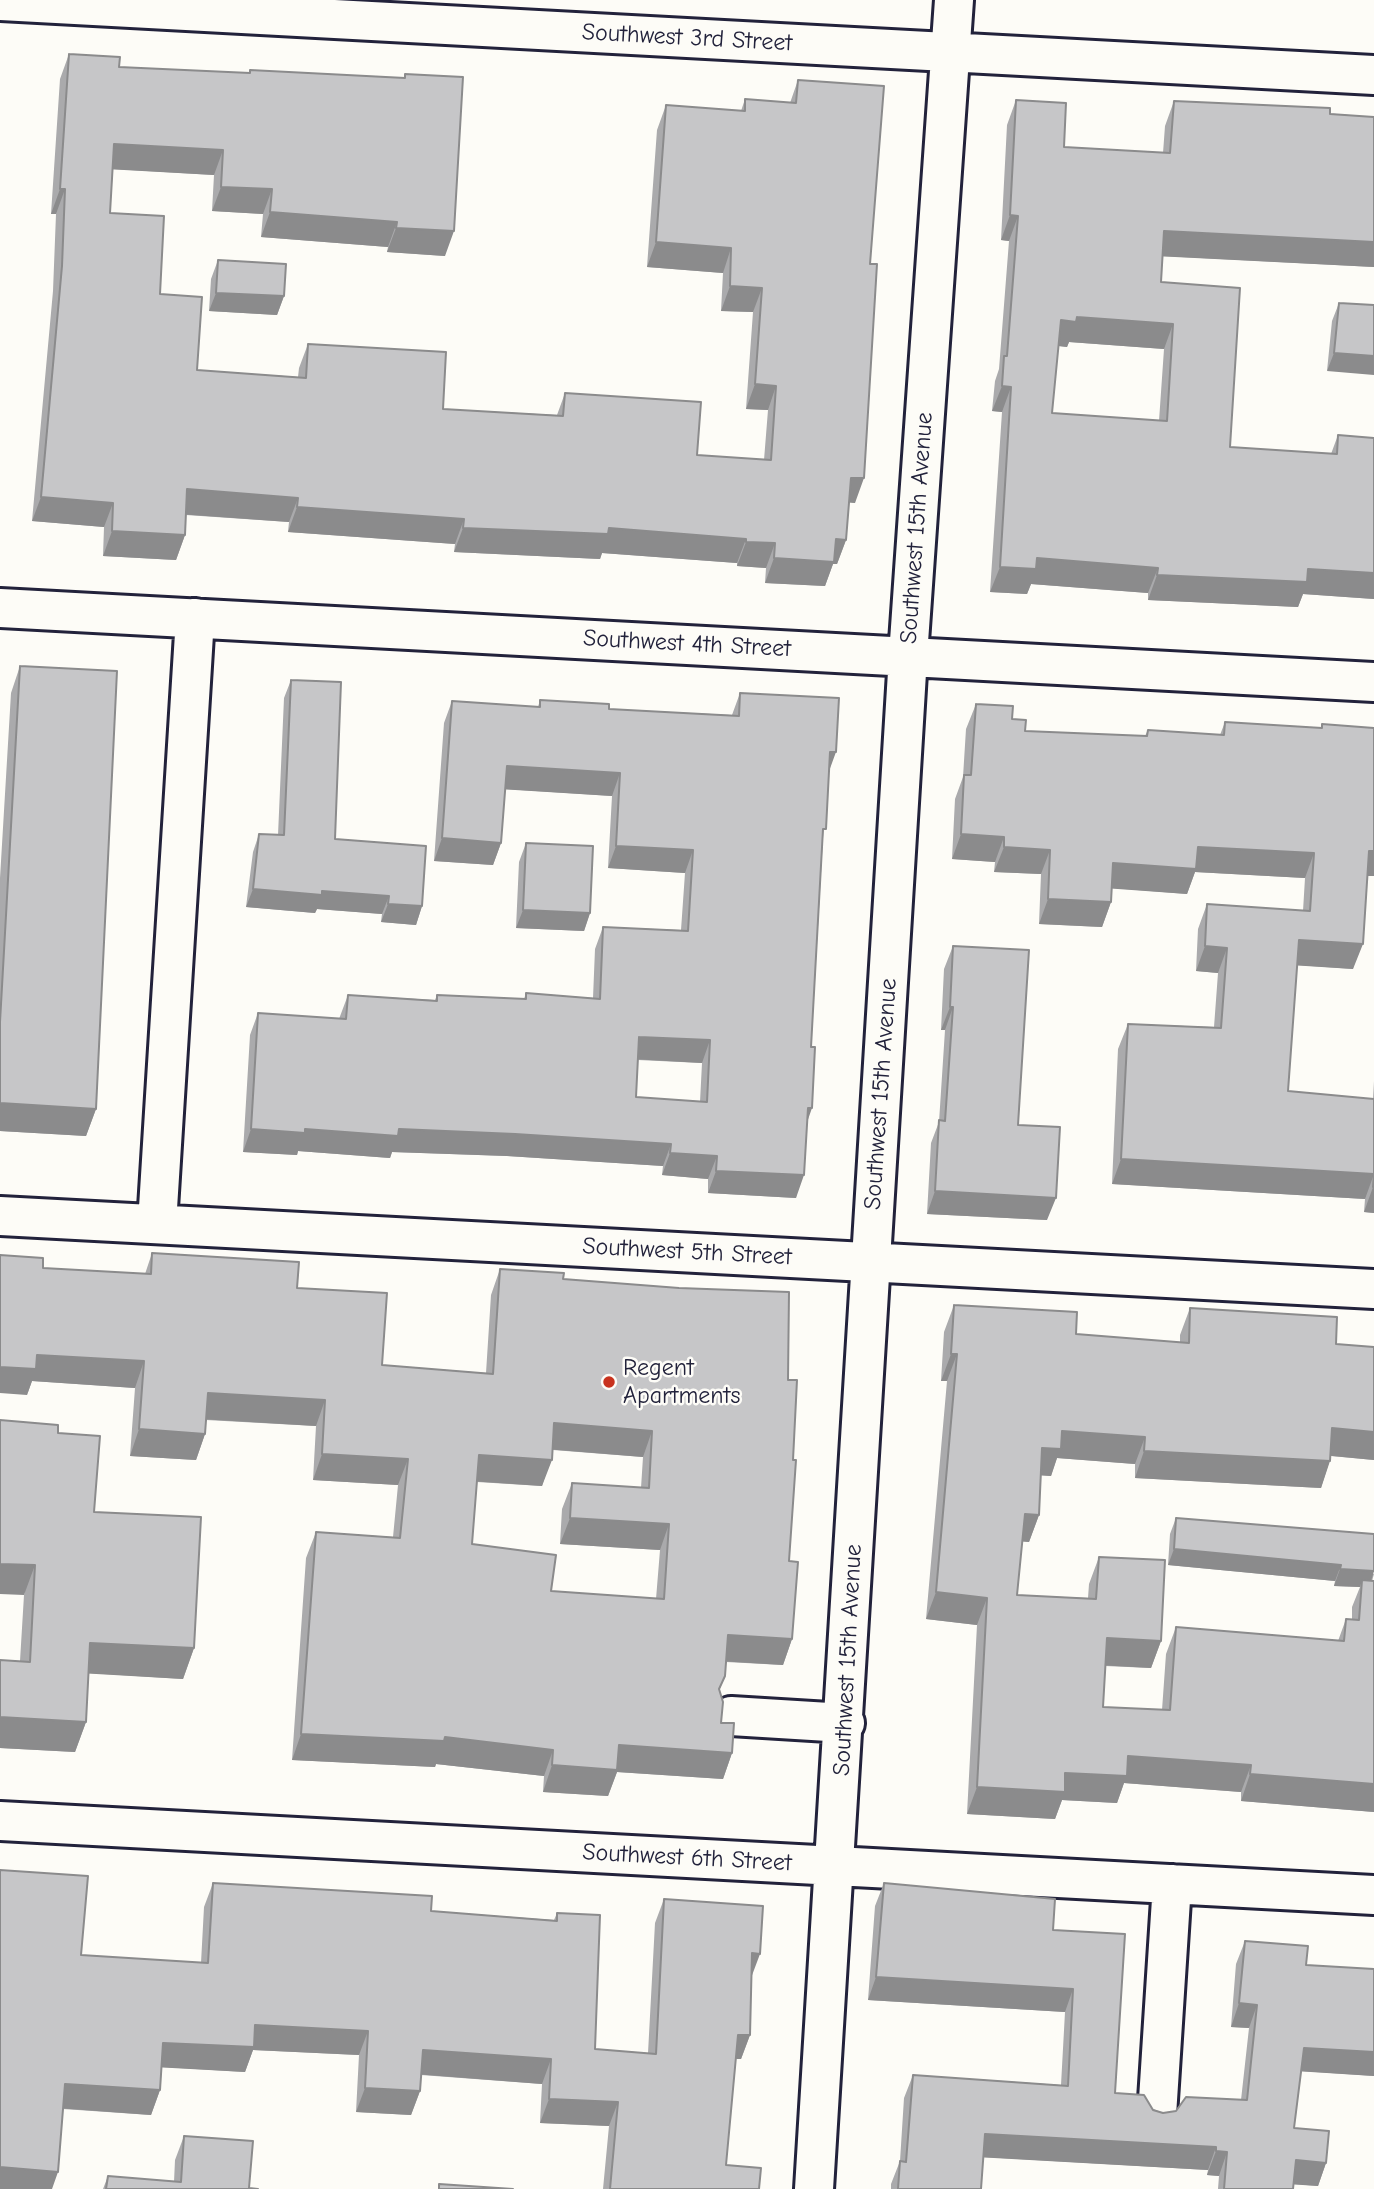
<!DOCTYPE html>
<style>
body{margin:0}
canvas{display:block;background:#fdfcf7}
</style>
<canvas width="1374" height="2189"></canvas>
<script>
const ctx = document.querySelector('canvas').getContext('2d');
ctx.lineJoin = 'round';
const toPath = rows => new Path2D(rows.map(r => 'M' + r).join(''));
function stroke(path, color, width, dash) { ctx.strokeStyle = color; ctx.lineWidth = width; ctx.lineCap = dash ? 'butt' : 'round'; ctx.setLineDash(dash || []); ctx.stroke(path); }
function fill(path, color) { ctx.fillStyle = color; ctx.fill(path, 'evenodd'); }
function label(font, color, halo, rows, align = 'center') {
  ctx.font = font + ' "Comic Neue",sans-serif'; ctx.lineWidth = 5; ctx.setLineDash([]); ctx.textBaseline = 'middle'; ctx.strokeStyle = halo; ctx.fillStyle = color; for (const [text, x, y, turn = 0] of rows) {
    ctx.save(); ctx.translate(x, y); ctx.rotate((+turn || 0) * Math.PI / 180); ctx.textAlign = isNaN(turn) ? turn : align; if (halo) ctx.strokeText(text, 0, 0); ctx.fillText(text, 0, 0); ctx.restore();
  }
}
const minor = toPath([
 [0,1,1374,75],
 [0,608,1374,682],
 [0,1216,1374,1289],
 [157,1224,195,618],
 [731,1716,845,1723],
 [0,1821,1374,1895],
 [1157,2115,1172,1884],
 [814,2189,908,656,954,0]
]);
stroke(minor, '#22223b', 44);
stroke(minor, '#fdfcf7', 38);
fill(toPath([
 [69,54,119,67,249,73,250,70,404,78,405,74,445,256,387,252,388,247,261,237,263,214,212,211,214,175,113,169,110,213,160,294,197,370,298,377,299,368,308,344,443,409,557,415,565,393,697,455,764,460,768,410,746,409,753,312,721,311,723,273,647,267,657,130,666,105,741,111,745,99,790,103,798,80,870,264,855,503,849,502,846,540,837,564,833,564,825,586,765,583,766,568,737,566,737,563,602,553,600,559,454,552,455,544,288,532,289,522,186,515,185,535,176,560,103,556,104,527,32,521,53,291,56,214,51,214,60,79],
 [1016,100,1064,147,1163,153,1165,126,1174,101,1374,117,1374,267,1162,256,1161,282,1230,447,1331,454,1338,435,1374,438,1374,599,1303,594,1298,607,1148,600,1148,593,1031,584,1027,594,990,592,1002,412,992,411,995,381,999,369,1009,241,1001,240,1007,125],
 [1069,342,1164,349,1159,421,1052,413,1058,346,1067,347],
 [218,260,284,296,277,315,209,311,211,279],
 [1339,303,1374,305,1327,371,1332,321],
 [20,666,96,1109,86,1136,0,1131,0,878,11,693],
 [291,680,335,839,422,906,416,925,381,922,382,914,317,909,315,913,246,907,253,852,259,834,278,835,284,698],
 [740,693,829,773,823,838,807,1121,796,1198,708,1193,708,1179,662,1175,663,1166,507,1156,392,1152,390,1158,298,1151,297,1155,243,1152,250,1035,258,1013,339,1019,348,995,435,1000,437,995,524,999,526,993,593,998,595,949,603,927,681,930,685,873,608,868,612,796,505,789,501,843,493,865,434,861,444,723,452,701,538,707,540,700,609,709,732,715],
 [638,1060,702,1063,700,1102,636,1097],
 [976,704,1012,719,1025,731,1145,736,1148,730,1220,735,1225,722,1321,728,1322,724,1374,728,1374,876,1367,876,1353,969,1297,965,1288,1091,1373,1099,1374,1081,1374,1213,1364,1212,1365,1199,1112,1184,1118,1049,1128,1024,1214,1027,1218,973,1196,971,1198,929,1207,904,1303,911,1305,878,1195,872,1187,894,1112,888,1111,902,1102,927,1039,924,1041,874,994,872,995,862,952,859,955,799,963,777,966,729],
 [526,843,590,913,584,931,516,928,519,862],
 [953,946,1018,1125,1047,1220,927,1214,931,1143,939,1122,945,1030,941,1030,944,969],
 [152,1253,297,1288,382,1365,486,1373,491,1295,500,1269,563,1279,788,1380,789,1561,792,1639,783,1665,726,1662,725,1676,719,1691,721,1723,732,1753,723,1779,617,1772,608,1796,543,1792,544,1776,436,1764,435,1767,292,1760,306,1558,316,1532,393,1537,398,1485,313,1480,316,1426,206,1420,205,1434,196,1460,130,1456,135,1388,32,1381,27,1395,43,1268,145,1274],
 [553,1450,643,1457,641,1488,572,1483,562,1509,560,1544,660,1550,656,1599,551,1591,472,1544,477,1482,542,1486],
 [954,1305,1076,1334,1180,1342,1180,1335,1190,1308,1336,1344,1374,1460,1331,1456,1321,1488,1135,1478,1135,1464,1057,1458,1051,1476,1041,1475,1039,1515,1029,1542,1022,1541,1017,1595,1088,1598,1089,1584,1099,1557,1161,1641,1151,1668,1105,1666,1103,1707,1162,1710,1166,1654,1176,1627,1338,1641,1346,1619,1352,1619,1352,1607,1360,1587,1334,1586,1335,1581,1168,1565,1170,1534,1176,1518,1374,1574,1372,1581,1374,1812,1241,1801,1241,1792,1124,1783,1117,1803,1062,1800,1055,1819,967,1814,977,1625,926,1619,947,1381,941,1381,944,1332],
 [58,1433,94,1512,194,1648,183,1679,88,1673,86,1722,75,1752,0,1748,0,1660,20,1661,24,1595],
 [213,1883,431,1911,554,1920,557,1913,595,2049,648,2053,655,1923,664,1899,751,1977,750,2035,741,2059,736,2059,726,2165,759,2189,603,2189,609,2126,540,2123,542,2084,421,2075,420,2091,411,2115,356,2112,359,2055,253,2050,245,2072,162,2067,160,2090,151,2115,63,2109,81,1955,201,1963,204,1907],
 [884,1883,1053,1930,1115,2093,1163,2113,1241,2100,1249,2028,1231,2027,1236,1964,1245,1941,1306,1965,1374,1969,1374,2076,1301,2071,1294,2128,1326,2163,1318,2186,1294,2184,1293,2189,1218,2189,1219,2176,1207,2175,1208,2170,983,2157,981,2189,891,2189,891,2184,900,2161,904,2098,913,2075,1061,2085,1065,2012,868,2000,875,1906],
 [184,2136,249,2188,258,2189,103,2189,108,2176,174,2182,175,2160]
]), '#aaaaac');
fill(toPath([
 [114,144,223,150,214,175,106,169],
 [221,187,272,189,263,214,212,211],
 [60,189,65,189,56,214,51,214],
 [270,212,397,222,388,247,261,237],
 [1010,215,1018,216,1009,241,1001,240],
 [396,228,454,231,445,256,387,252],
 [1164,231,1374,242,1374,267,1155,256],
 [656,242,731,248,723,273,647,267],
 [730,286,762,288,753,312,721,311],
 [216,293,284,296,277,315,209,311],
 [1077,317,1173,324,1164,349,1069,342,1067,347,1051,345,1061,320],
 [1334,353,1374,356,1374,375,1327,371],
 [755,384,776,386,768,410,746,409],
 [1002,386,1011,387,1002,412,992,411],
 [851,478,864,478,855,503,842,502],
 [187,489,298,498,289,522,178,514],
 [41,497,113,503,104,527,32,521],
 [297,507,464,519,455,544,288,532],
 [463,528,609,528,746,539,737,563,602,553,600,559,454,552],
 [112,531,185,535,176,560,103,556],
 [836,539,846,540,837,564,833,564,825,586,765,583,774,558],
 [746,542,775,543,766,568,737,566],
 [1037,558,1158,568,1148,593,1031,584,1027,594,990,592,1000,567],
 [1308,569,1374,573,1374,599,1303,594,1298,607,1148,600,1157,575],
 [830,752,836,752,828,774],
 [507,766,620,773,612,796,499,789],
 [961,834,1004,837,995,862,952,859],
 [442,838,501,843,493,865,434,861],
 [616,846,693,850,685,873,608,868],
 [1004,847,1050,850,1041,874,994,872],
 [1198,847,1314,853,1305,878,1195,872,1187,894,1104,888,1113,863],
 [1369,851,1374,851,1374,876,1360,876],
 [253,889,322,891,389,896,382,914,317,909,315,913,246,907],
 [1048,899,1111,902,1102,927,1039,924],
 [388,904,422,906,416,925,381,922],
 [523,910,590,913,584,931,516,928],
 [1299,940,1363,944,1353,969,1290,965],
 [1205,946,1227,948,1218,973,1196,971],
 [950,1007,953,1007,945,1030,941,1030],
 [639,1037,710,1040,702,1063,631,1059],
 [0,1103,96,1109,86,1136,0,1131],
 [808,1108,812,1108,804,1131],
 [251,1129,399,1129,515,1134,671,1144,663,1166,507,1156,392,1152,390,1158,298,1151,297,1155,243,1152],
 [670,1153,717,1156,708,1179,662,1175],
 [1121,1159,1374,1174,1365,1199,1112,1184],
 [716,1171,804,1175,796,1198,708,1193],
 [1373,1187,1374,1187,1374,1213,1364,1212],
 [935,1191,1056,1198,1047,1220,927,1214],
 [951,1354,957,1354,947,1381,941,1381],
 [37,1355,144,1361,135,1388,32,1381,27,1395,0,1393,0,1367],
 [208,1393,325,1400,316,1426,199,1419],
 [554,1423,652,1431,643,1457,545,1449],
 [1332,1428,1374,1432,1374,1460,1322,1455],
 [139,1429,205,1434,196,1460,130,1456],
 [1062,1431,1145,1437,1135,1464,1057,1458,1051,1476,1033,1475,1042,1448],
 [1144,1451,1330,1461,1321,1488,1135,1478],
 [322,1454,408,1459,398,1485,313,1480],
 [479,1455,552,1460,542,1486,469,1481],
 [1025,1514,1039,1515,1029,1542,1015,1541],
 [570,1518,669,1524,660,1550,560,1544],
 [1174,1549,1341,1565,1335,1581,1168,1565],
 [0,1564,35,1565,24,1595,0,1594],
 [1340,1569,1374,1571,1369,1588,1362,1580,1360,1587,1334,1586],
 [936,1592,987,1598,977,1625,926,1619],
 [728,1635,792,1639,783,1665,718,1661],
 [1107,1638,1161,1641,1151,1668,1097,1665],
 [90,1643,194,1648,183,1679,79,1673],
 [0,1717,86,1722,75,1752,0,1748],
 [301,1734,445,1737,553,1750,544,1776,436,1764,435,1767,292,1760],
 [619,1745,732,1753,723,1779,617,1772,608,1796,543,1792,552,1765],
 [1128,1756,1251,1765,1241,1792,1124,1783,1117,1803,1062,1800,1055,1819,967,1814,977,1787,1065,1773],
 [1250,1774,1374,1784,1374,1812,1241,1801],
 [752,1953,760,1954,751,1978],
 [876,1977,1073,1989,1065,2012,868,2000],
 [1239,2003,1257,2005,1249,2028,1231,2027],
 [255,2025,368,2031,359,2055,253,2050,245,2072,154,2067,163,2043],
 [738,2035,750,2035,741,2059,729,2059],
 [1304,2048,1374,2052,1374,2076,1295,2071],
 [423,2050,551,2059,542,2084,414,2074],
 [65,2084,160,2090,151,2115,56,2108],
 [365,2088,420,2091,411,2115,356,2112],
 [549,2099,618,2102,609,2126,540,2123],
 [985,2134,1216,2147,1208,2170,976,2157],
 [1216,2151,1227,2152,1219,2176,1207,2175],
 [1296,2160,1326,2163,1318,2186,1287,2184],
 [0,2167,58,2172,52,2189,0,2189]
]), '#8b8b8c');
const building = toPath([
 [69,54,120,57,119,67,250,73,250,70,405,78,405,74,463,77,454,231,396,228,397,222,270,212,272,189,221,187,223,150,114,144,110,213,164,216,160,294,202,297,197,370,306,378,308,344,446,352,443,409,563,416,565,393,701,402,697,455,771,460,776,386,755,384,762,288,730,286,731,248,656,242,666,105,745,111,745,99,796,103,798,80,884,86,870,264,877,264,864,478,851,478,846,540,836,539,834,562,774,558,775,543,746,542,746,539,609,528,608,534,463,528,464,519,297,507,298,498,187,489,185,535,112,531,113,503,41,497,62,266,65,189,60,189,69,54],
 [1016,100,1066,103,1064,147,1170,153,1174,101,1330,108,1330,114,1374,117,1374,242,1164,231,1161,282,1240,288,1230,447,1337,454,1338,435,1374,438,1374,573,1308,569,1307,582,1157,575,1158,568,1037,558,1036,569,1000,567,1011,387,1002,386,1004,356,1007,356,1018,216,1010,215,1016,100],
 [1077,317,1173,324,1167,421,1052,413,1061,320,1076,322,1077,317],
 [218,260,286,264,284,296,216,293,218,260],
 [1339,303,1374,305,1374,356,1334,353,1339,303],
 [20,666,117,671,96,1109,0,1103,0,1022,20,666],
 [291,680,341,682,335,839,426,846,422,906,388,904,389,896,322,891,322,895,253,889,259,834,284,835,291,680],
 [740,693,839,698,836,752,830,752,826,829,823,829,811,1047,815,1047,812,1108,808,1108,804,1175,716,1171,717,1156,670,1153,671,1144,515,1134,399,1129,398,1136,305,1129,305,1133,251,1129,258,1013,346,1019,348,995,437,1001,437,995,526,999,526,993,600,999,603,927,688,931,693,850,616,846,620,773,507,766,501,843,442,838,452,701,540,707,540,700,609,704,609,709,739,716,740,693],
 [639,1037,710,1040,707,1102,636,1097,639,1037],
 [976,704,1013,706,1012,719,1026,720,1025,731,1147,736,1148,730,1224,735,1225,722,1322,728,1322,724,1374,728,1374,851,1369,851,1363,944,1299,940,1288,1091,1374,1099,1374,1187,1373,1187,1374,1174,1121,1159,1128,1024,1221,1028,1227,948,1205,946,1207,904,1310,911,1314,853,1198,847,1196,869,1113,863,1111,902,1048,899,1050,850,1004,847,1004,837,961,834,964,775,971,775,976,704],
 [526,843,593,846,590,913,523,910,526,843],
 [953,946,1029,950,1018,1125,1060,1127,1056,1198,935,1191,939,1120,945,1121,953,1007,950,1007,953,946],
 [152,1253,299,1262,297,1288,387,1293,382,1365,493,1374,500,1269,564,1273,563,1279,679,1288,789,1292,788,1380,797,1380,793,1460,796,1460,789,1561,798,1562,792,1639,728,1635,725,1676,719,1689,723,1702,721,1723,734,1723,732,1753,619,1745,617,1770,552,1765,553,1750,445,1737,444,1741,301,1734,316,1532,400,1538,408,1459,322,1454,325,1400,208,1393,205,1434,139,1429,144,1361,37,1355,36,1369,0,1367,0,1255,43,1258,43,1268,151,1274,152,1253],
 [554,1423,652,1431,649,1488,572,1483,570,1518,669,1524,664,1599,551,1591,556,1555,472,1544,479,1455,552,1460,554,1423],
 [954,1305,1077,1312,1076,1334,1189,1343,1190,1308,1337,1317,1336,1344,1374,1347,1374,1432,1332,1428,1330,1461,1144,1451,1145,1437,1062,1431,1061,1449,1042,1448,1039,1515,1025,1514,1017,1595,1096,1599,1099,1557,1165,1560,1161,1641,1107,1638,1103,1707,1170,1710,1176,1627,1344,1641,1346,1619,1359,1620,1362,1580,1374,1581,1374,1784,1250,1774,1251,1765,1128,1756,1127,1776,1065,1773,1065,1792,977,1787,987,1598,936,1592,957,1354,951,1354,954,1305],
 [0,1420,58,1425,58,1433,100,1436,94,1512,201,1517,194,1648,90,1643,86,1722,0,1717,0,1660,30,1662,35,1565,0,1564,0,1420],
 [1176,1518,1374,1534,1374,1571,1340,1569,1341,1565,1174,1549,1176,1518],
 [0,1870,88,1876,81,1955,208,1963,213,1883,432,1896,431,1911,557,1921,557,1913,600,1915,595,2049,656,2054,664,1899,763,1906,760,1954,752,1953,750,2035,738,2035,726,2165,761,2168,759,2189,610,2189,618,2102,549,2099,551,2059,423,2050,420,2091,365,2088,368,2031,255,2025,254,2047,163,2043,160,2090,65,2084,58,2172,0,2167,0,1870],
 [884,1883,1055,1899,1053,1930,1125,1934,1115,2093,1144,2095,1153,2110,1163,2113,1176,2111,1186,2097,1247,2100,1257,2005,1239,2003,1245,1941,1308,1946,1306,1965,1374,1969,1374,2052,1304,2048,1294,2128,1329,2131,1326,2163,1296,2160,1293,2189,1224,2189,1227,2152,1216,2151,1216,2147,985,2134,981,2189,898,2189,900,2161,906,2162,913,2075,1068,2086,1073,1989,876,1977,884,1883],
 [184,2136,253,2141,249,2188,258,2189,106,2189,108,2176,181,2182,184,2136],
 [439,2184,513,2189,439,2189,439,2184]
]);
fill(building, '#c6c6c8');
stroke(building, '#8b8b8c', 2);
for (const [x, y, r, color] of [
 [609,1382,7,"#c8321e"]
]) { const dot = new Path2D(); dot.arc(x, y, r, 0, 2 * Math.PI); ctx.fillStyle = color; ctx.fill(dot); stroke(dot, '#fdfcf7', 2.5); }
label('24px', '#22223b', '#fdfcf7', [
 ["Southwest 3rd Street",687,38,3],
 ["Southwest 15th Avenue",917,528,-86],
 ["Southwest 4th Street",687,644,3],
 ["Southwest 15th Avenue",881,1094,-86],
 ["Southwest 5th Street",687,1252,3],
 ["Southwest 15th Avenue",848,1660,-87],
 ["Southwest 6th Street",687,1858,3]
]);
label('24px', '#22223b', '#fdfcf7', [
 ["Regent",623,1368],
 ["Apartments",623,1396]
], 'left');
</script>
